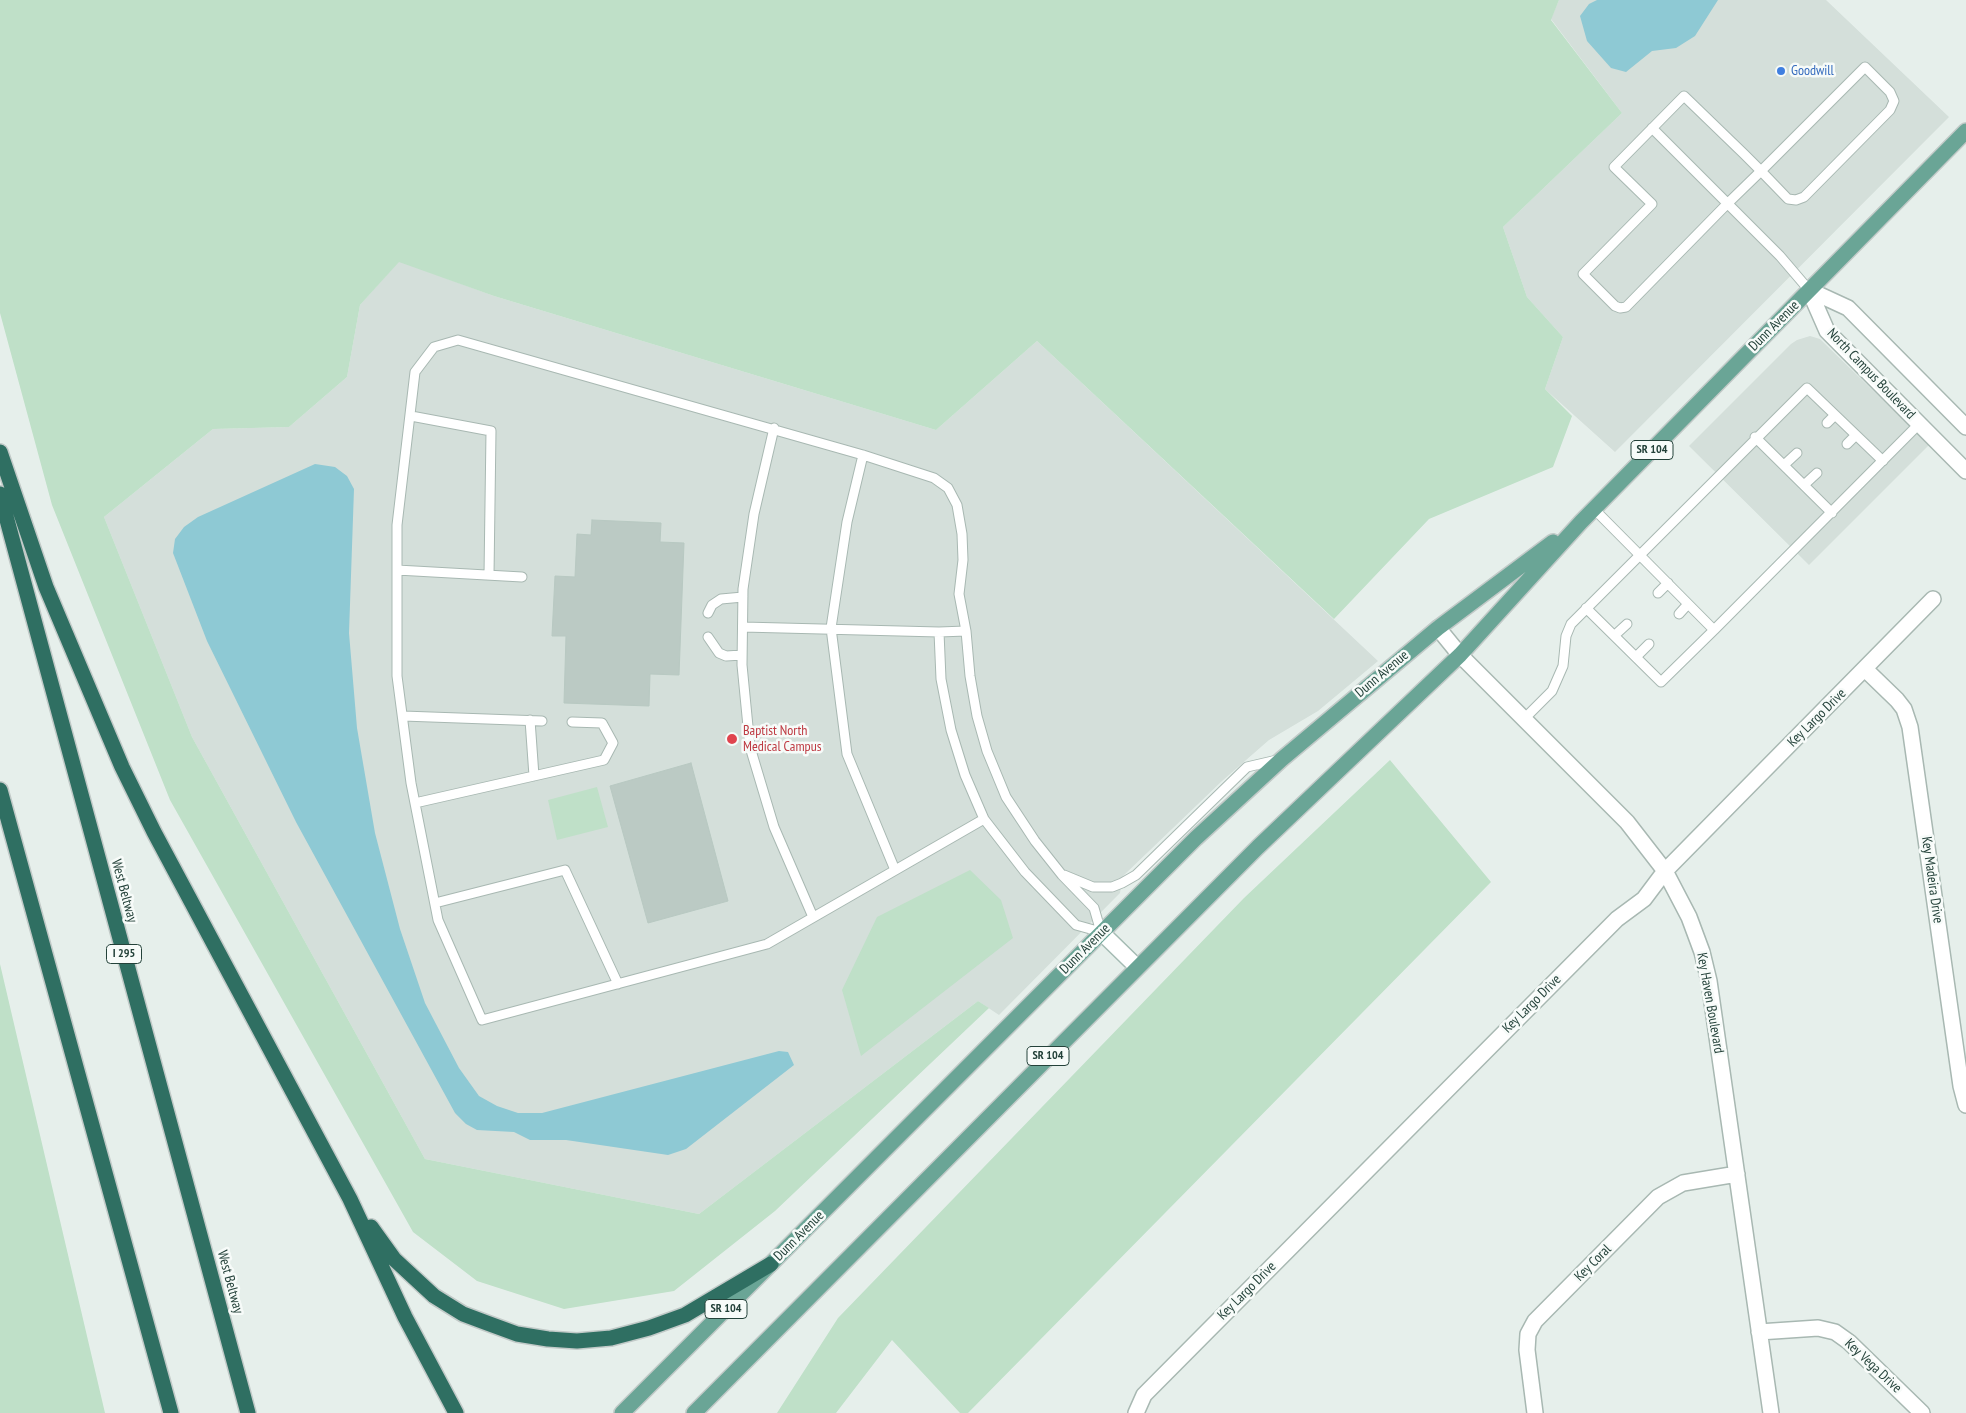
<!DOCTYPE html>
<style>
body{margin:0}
canvas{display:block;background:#e6efeb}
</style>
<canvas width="1966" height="1413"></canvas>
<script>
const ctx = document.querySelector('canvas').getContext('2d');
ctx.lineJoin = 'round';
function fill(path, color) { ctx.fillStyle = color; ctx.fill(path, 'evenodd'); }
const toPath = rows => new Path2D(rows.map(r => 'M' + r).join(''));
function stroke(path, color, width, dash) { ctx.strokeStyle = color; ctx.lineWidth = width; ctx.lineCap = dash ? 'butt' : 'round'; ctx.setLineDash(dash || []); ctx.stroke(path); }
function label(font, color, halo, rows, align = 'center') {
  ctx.font = font + ' "PT Sans Narrow",sans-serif'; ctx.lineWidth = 5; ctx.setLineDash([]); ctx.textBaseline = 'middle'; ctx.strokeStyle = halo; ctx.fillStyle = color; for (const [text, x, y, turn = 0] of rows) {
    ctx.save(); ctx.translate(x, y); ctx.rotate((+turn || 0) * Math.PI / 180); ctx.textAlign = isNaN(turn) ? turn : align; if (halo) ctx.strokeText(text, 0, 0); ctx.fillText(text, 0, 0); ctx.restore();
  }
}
fill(toPath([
 [1559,0,1826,0,1949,117,1615,452,1545,389,1563,337,1527,297,1503,227,1622,113,1551,19],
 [399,261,494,296,936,430,1037,341,1378,661,1318,711,1269,740,1222,781,1123,876,1120,893,999,1015,978,1001,699,1214,425,1159,192,737,104,517,213,429,289,427,347,377,360,305],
 [1810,336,1820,339,1929,445,1809,565,1689,446,1791,344,1797,340]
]), '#d4dfda');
fill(toPath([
 [0,0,1559,0,1551,20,1622,113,1503,227,1527,297,1563,337,1545,389,1572,416,1553,467,1429,519,1334,619,1037,341,936,430,494,296,399,262,360,305,347,377,289,427,213,429,104,517,192,737,425,1159,699,1214,978,1001,989,1008,775,1211,674,1291,564,1309,477,1281,413,1232,170,800,52,505,0,313],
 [1390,760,1491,882,968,1413,960,1413,892,1340,836,1413,777,1413,838,1318,1244,898],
 [597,787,608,827,557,840,548,800],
 [970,870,1001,900,1013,938,861,1056,842,990,877,917],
 [0,964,105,1413,0,1413]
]), '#bfe0c8');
fill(toPath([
 [1597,0,1718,0,1695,36,1676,48,1652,51,1626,72,1611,68,1587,41,1580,16,1589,4],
 [315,464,335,467,347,476,354,489,349,633,357,728,375,833,400,929,425,1003,459,1068,479,1096,497,1106,518,1113,542,1113,779,1051,788,1052,794,1065,686,1149,668,1155,566,1140,530,1140,514,1132,477,1130,466,1124,455,1113,296,822,207,641,173,553,175,539,184,527,198,517]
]), '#8ec9d4');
const building = toPath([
 [592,520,661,523,660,542,684,543,679,675,650,674,649,706,564,703,566,636,552,636,555,576,575,577,577,534,591,535,592,520],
 [691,763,728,901,648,923,610,786,691,763]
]);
fill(building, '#bbcac4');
stroke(building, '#b8c9c2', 1);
const service = toPath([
 [1652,128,1780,256,1809,290],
 [1727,204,1626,307,1620,308,1615,306,1583,274,1652,204,1614,167,1684,96,1744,154,1761,171,1788,199,1796,200,1804,197,1890,110,1894,101,1890,92,1865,67,1761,171,1727,204],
 [411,416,491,431,489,575],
 [1827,423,1835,415],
 [774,428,754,514,743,589,742,665,750,747,774,827,813,917],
 [1755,437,1832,513],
 [1847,444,1856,435],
 [863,455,847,522,831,628,847,754,895,870],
 [1784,465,1797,453],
 [1804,485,1817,473],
 [1594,509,1714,630,1919,424],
 [397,570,522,577],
 [1658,593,1668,583],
 [1586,608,1661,682,1714,630],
 [708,613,712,605,721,599,743,597],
 [1679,614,1688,604],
 [743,627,939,632,966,631],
 [939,632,941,679,951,730,965,775,984,819,1025,872,1076,925,1101,932],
 [1615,635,1627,624],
 [708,637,719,653,726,656,742,655],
 [1636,657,1649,644],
 [403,716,542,721],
 [1524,719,1552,691,1563,666,1566,636,1571,624,1807,388,1883,461],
 [530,720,534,776],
 [415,803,604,760,613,743,602,723,572,722],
 [984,819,767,944,482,1020,438,920,411,783,397,676,397,525,415,372,434,347,458,340,863,455,934,478,948,488,957,505,962,534,963,560,959,594,966,631,970,676,977,716,987,751,1006,797,1035,841,1062,875,1094,908,1101,932],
 [1064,875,1093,887,1112,887,1122,883,1136,875,1247,767,1277,760],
 [435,903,565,870,618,984]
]);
const minor = toPath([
 [1438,628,1460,655,1627,822,1665,871,1689,917,1702,952,1709,981,1771,1413],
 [1866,670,1897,700,1904,709,1910,727,1961,1086,1966,1105],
 [1759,1332,1818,1328,1835,1332,1849,1342,1922,1413],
 [1136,1413,1144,1395,1617,919,1644,899,1665,871,1933,599],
 [1535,1413,1527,1350,1528,1334,1535,1321,1658,1197,1683,1183,1737,1174]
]);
const tertiary = toPath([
 [1809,290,1827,331,1966,471],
 [1809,290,1848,308,1966,427]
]);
const secondary = toPath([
 [1101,932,1137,967]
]);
const primary = toPath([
 [622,1413,1196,838,1282,759,1438,628,1553,542],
 [694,1413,1258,847,1460,655,1581,522,1966,131]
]);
const motorway = toPath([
 [0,452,46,587,122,767,154,832,350,1199,405,1317,456,1413],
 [0,494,248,1413],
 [0,790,171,1413],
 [371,1227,394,1259,434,1296,463,1314,487,1323,517,1334,548,1339,577,1341,611,1338,649,1328,685,1315,771,1264]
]);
stroke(service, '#a8b8b2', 11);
stroke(minor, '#a8b8b2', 18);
stroke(tertiary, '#a8b8b2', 18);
stroke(secondary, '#a4bbb3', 18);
stroke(primary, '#c2cac8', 18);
stroke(motorway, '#c2cac8', 18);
stroke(service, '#fff', 9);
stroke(minor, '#fff', 15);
stroke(tertiary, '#fff', 15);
stroke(secondary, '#fff', 15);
stroke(primary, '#6aa596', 15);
stroke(motorway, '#2f6f62', 15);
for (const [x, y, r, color] of [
 [1781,71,5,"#3f7fe0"],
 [732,739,6,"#e0444e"]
]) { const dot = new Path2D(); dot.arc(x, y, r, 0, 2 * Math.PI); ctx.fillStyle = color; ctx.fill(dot); stroke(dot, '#f7fbf9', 2); }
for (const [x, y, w] of [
 [1652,450,42],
 [124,954,35],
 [1048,1056,42],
 [726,1309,42]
]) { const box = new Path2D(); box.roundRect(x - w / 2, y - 9.5, w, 19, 4); ctx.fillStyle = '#f7fbf9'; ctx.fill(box); stroke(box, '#24423a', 1); }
label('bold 12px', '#24423a', null, [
 ["SR 104",1652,450],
 ["I 295",124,954],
 ["SR 104",1048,1056],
 ["SR 104",726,1309]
]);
label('14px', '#366cbe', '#f7fbf9', [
 ["Goodwill",1791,71]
], 'left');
label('14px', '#24423a', '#f7fbf9', [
 ["Dunn Avenue",1774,326,-45],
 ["North Campus Boulevard",1871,374,46],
 ["Dunn Avenue",1382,674,-40],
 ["Key Largo Drive",1817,718,-45],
 ["Key Madeira Drive",1932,880,82],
 ["West Beltway",124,891,75],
 ["Dunn Avenue",1085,949,-45],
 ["Key Haven Boulevard",1710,1003,80],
 ["Key Largo Drive",1532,1004,-45],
 ["Dunn Avenue",799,1236,-45],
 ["Key Coral",1593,1263,-45],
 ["West Beltway",230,1282,75],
 ["Key Largo Drive",1247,1291,-45],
 ["Key Vega Drive",1873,1366,43]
]);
label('14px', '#be3a42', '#f7fbf9', [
 ["Baptist North",743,731],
 ["Medical Campus",743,747]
], 'left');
</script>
